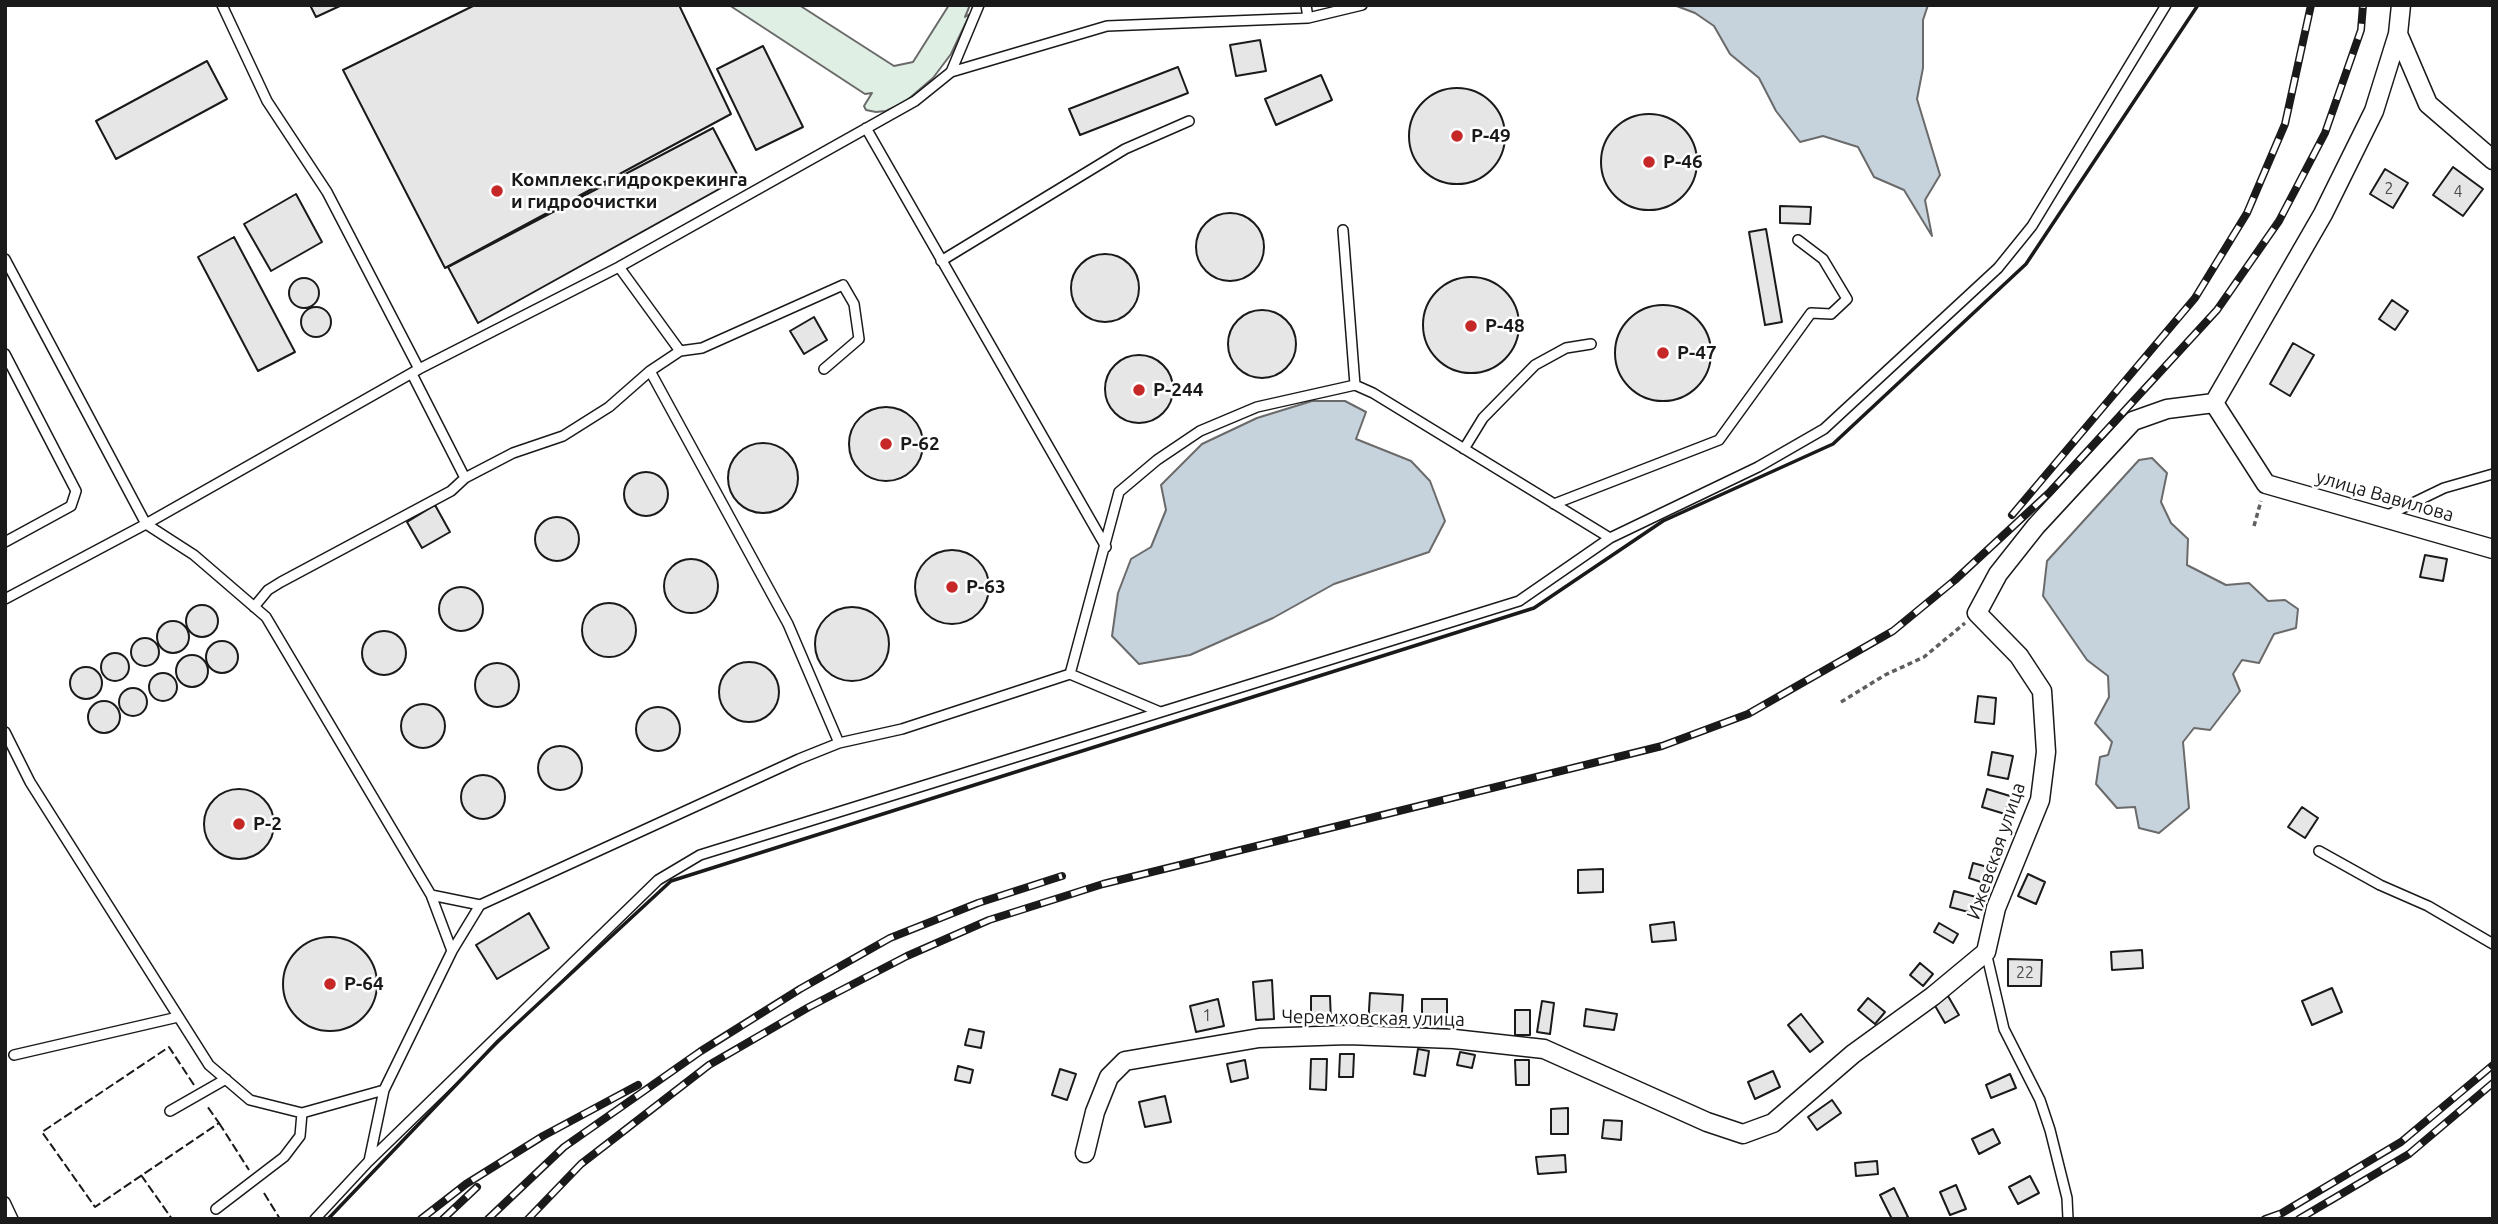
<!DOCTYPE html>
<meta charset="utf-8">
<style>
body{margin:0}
#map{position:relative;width:2498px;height:1224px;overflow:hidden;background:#fff;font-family:Ubuntu,sans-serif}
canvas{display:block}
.frame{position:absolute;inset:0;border:7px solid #1a1a1a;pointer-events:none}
</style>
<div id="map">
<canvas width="2498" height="1224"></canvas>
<div class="frame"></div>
</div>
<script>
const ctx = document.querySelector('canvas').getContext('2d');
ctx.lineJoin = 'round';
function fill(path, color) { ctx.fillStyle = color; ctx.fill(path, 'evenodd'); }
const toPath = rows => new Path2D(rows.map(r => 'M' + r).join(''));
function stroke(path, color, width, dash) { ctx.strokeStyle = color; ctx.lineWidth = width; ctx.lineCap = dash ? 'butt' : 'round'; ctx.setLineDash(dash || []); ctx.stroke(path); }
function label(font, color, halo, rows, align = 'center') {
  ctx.font = font + ' Ubuntu,sans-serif'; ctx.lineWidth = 5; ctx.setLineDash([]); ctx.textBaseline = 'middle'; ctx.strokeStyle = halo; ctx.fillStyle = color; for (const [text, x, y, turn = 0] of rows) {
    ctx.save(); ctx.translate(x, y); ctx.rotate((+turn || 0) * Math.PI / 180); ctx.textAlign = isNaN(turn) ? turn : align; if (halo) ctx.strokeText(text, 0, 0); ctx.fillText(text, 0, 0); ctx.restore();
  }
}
const green = toPath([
 [729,5,799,5,894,66,913,62,949,5,970,5,965,17,970,14,951,54,933,78,905,102,886,111,876,112,866,110,864,106,872,93,865,94,729,5]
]);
fill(green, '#e0efe3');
stroke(green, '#6a6a6a', 2);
const water = toPath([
 [1674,5,1928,5,1923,20,1923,68,1917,99,1940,175,1925,200,1932,236,1904,190,1874,177,1858,147,1823,136,1800,142,1776,111,1759,78,1730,54,1714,26,1695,13,1674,5],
 [1312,401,1345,401,1366,412,1356,439,1411,461,1430,481,1445,521,1429,552,1334,584,1273,618,1190,655,1139,664,1112,636,1118,593,1131,559,1151,547,1166,510,1161,485,1202,444,1257,418,1312,401],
 [2152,458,2167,473,2161,502,2171,523,2188,539,2187,565,2226,585,2249,583,2268,601,2285,600,2298,609,2296,628,2274,634,2259,663,2242,660,2233,674,2240,691,2210,730,2194,728,2183,742,2189,808,2159,833,2139,828,2135,807,2117,808,2096,784,2100,757,2108,755,2112,742,2095,723,2109,697,2108,676,2087,660,2043,596,2047,561,2139,460,2152,458]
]);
fill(water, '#c6d2dc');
stroke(water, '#6a6a6a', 2);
const building = toPath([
 [310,5,342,5,316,17,310,5],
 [475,5,679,5,731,114,445,268,343,70,475,5],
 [1260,40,1266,71,1236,76,1230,45,1260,40],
 [763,46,803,127,756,150,717,69,763,46],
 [207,61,227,99,116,159,96,121,207,61],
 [1178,67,1188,93,1080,135,1069,109,1178,67],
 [1321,75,1332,100,1276,125,1265,99,1321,75],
 '1409 136a48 48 0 1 1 96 0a48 48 0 1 1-96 0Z',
 '1601 162a48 48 0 1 1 96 0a48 48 0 1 1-96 0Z',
 [713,128,739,178,478,323,448,267,713,128],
 [2453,167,2483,189,2463,216,2433,195,2453,167],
 [2385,169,2408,183,2393,208,2370,194,2385,169],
 [296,194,322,242,271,271,244,224,296,194],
 [1780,206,1811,207,1810,224,1780,223,1780,206],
 '1196 247a34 34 0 1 1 68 0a34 34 0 1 1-68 0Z',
 [1766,229,1782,322,1765,325,1749,232,1766,229],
 [234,237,295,352,258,371,198,257,234,237],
 '1071 288a34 34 0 1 1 68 0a34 34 0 1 1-68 0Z',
 '1423 325a48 48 0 1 1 96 0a48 48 0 1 1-96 0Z',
 '289 293a15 15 0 1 1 30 0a15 15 0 1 1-30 0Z',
 [2392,300,2408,311,2395,330,2379,319,2392,300],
 '1615 353a48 48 0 1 1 96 0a48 48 0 1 1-96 0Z',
 '301 322a15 15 0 1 1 30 0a15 15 0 1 1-30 0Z',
 '1228 344a34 34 0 1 1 68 0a34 34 0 1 1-68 0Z',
 [814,317,827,340,804,354,790,331,814,317],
 [2293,343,2314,355,2290,396,2270,384,2293,343],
 '1105 389a34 34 0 1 1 68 0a34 34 0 1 1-68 0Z',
 '849 444a37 37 0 1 1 74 0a37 37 0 1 1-74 0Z',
 '728 478a35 35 0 1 1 70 0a35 35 0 1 1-70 0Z',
 '624 494a22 22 0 1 1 44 0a22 22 0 1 1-44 0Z',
 [435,505,450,532,422,548,407,522,435,505],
 '535 539a22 22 0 1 1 44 0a22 22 0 1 1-44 0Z',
 '915 587a37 37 0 1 1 74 0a37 37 0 1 1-74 0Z',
 [2425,555,2447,559,2443,581,2420,577,2425,555],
 '664 586a27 27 0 1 1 54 0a27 27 0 1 1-54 0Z',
 '439 609a22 22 0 1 1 44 0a22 22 0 1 1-44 0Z',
 '582 630a27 27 0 1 1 54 0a27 27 0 1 1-54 0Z',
 '186 621a16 16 0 1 1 32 0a16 16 0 1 1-32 0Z',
 '815 644a37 37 0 1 1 74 0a37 37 0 1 1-74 0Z',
 '157 637a16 16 0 1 1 32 0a16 16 0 1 1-32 0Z',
 '362 653a22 22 0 1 1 44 0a22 22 0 1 1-44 0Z',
 '131 652a14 14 0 1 1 28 0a14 14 0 1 1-28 0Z',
 '206 657a16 16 0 1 1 32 0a16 16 0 1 1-32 0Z',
 '101 667a14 14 0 1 1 28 0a14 14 0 1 1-28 0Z',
 '176 671a16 16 0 1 1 32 0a16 16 0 1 1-32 0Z',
 '719 692a30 30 0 1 1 60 0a30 30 0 1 1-60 0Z',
 '475 685a22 22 0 1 1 44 0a22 22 0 1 1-44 0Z',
 '70 683a16 16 0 1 1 32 0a16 16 0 1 1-32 0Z',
 '149 687a14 14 0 1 1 28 0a14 14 0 1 1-28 0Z',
 '119 702a14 14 0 1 1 28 0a14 14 0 1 1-28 0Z',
 [1978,696,1996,698,1994,724,1975,722,1978,696],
 '88 717a16 16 0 1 1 32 0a16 16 0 1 1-32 0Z',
 '401 726a22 22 0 1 1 44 0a22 22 0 1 1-44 0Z',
 '636 729a22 22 0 1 1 44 0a22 22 0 1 1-44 0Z',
 '538 768a22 22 0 1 1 44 0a22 22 0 1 1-44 0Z',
 [1992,752,2013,756,2008,779,1988,775,1992,752],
 '461 797a22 22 0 1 1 44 0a22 22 0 1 1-44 0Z',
 [1987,789,2010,796,2005,814,1982,807,1987,789],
 '204 824a35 35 0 1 1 70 0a35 35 0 1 1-70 0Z',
 [2302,807,2318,818,2305,838,2288,827,2302,807],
 [1973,863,1991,868,1987,884,1969,878,1973,863],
 [1603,869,1603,892,1578,893,1578,870,1603,869],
 [2028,874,2045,882,2036,904,2018,896,2028,874],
 [1954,891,1976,897,1972,913,1950,907,1954,891],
 [529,913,549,948,497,979,476,945,529,913],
 [1674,922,1676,940,1652,942,1650,925,1674,922],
 [1939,923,1958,934,1953,943,1934,932,1939,923],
 '283 984a47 47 0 1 1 94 0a47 47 0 1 1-94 0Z',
 [2142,950,2143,968,2112,970,2111,952,2142,950],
 [2008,959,2042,960,2041,986,2008,986,2008,959],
 [1920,963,1933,974,1923,986,1910,975,1920,963],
 [1272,980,1274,1019,1256,1020,1253,982,1272,980],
 [2332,988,2342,1012,2312,1025,2302,1001,2332,988],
 [1370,993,1403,995,1401,1030,1368,1028,1370,993],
 [1311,996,1330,996,1331,1022,1311,1023,1311,996],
 [1948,996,1959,1015,1945,1023,1934,1004,1948,996],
 [1868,998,1885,1012,1875,1024,1858,1010,1868,998],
 [1218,999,1224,1026,1196,1032,1190,1006,1218,999],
 [1422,999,1447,999,1447,1029,1422,1028,1422,999],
 [1542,1001,1554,1003,1550,1034,1537,1032,1542,1001],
 [1586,1009,1617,1014,1614,1030,1584,1026,1586,1009],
 [1515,1010,1530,1010,1530,1035,1515,1035,1515,1010],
 [1801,1014,1823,1042,1810,1052,1788,1025,1801,1014],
 [969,1029,984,1032,981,1048,965,1045,969,1029],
 [1418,1049,1429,1051,1425,1076,1414,1074,1418,1049],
 [1460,1052,1475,1055,1472,1068,1457,1065,1460,1052],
 [1340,1054,1354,1054,1353,1077,1339,1077,1340,1054],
 [1311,1059,1327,1059,1326,1090,1310,1089,1311,1059],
 [1245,1060,1248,1078,1231,1082,1227,1064,1245,1060],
 [1515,1060,1529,1060,1529,1085,1516,1085,1515,1060],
 [958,1066,973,1070,970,1083,955,1080,958,1066],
 [1060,1069,1076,1074,1067,1100,1052,1095,1060,1069],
 [1773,1071,1780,1087,1755,1099,1748,1082,1773,1071],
 [2010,1074,2016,1088,1991,1098,1986,1085,2010,1074],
 [1165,1096,1171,1122,1145,1127,1139,1102,1165,1096],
 [1832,1100,1841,1113,1817,1130,1808,1117,1832,1100],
 [1568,1108,1568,1134,1551,1134,1551,1109,1568,1108],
 [1604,1120,1622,1121,1621,1140,1602,1138,1604,1120],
 [1993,1129,2000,1143,1979,1154,1972,1139,1993,1129],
 [1565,1155,1566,1172,1538,1174,1536,1157,1565,1155],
 [1877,1161,1878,1174,1856,1176,1855,1163,1877,1161],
 [2030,1176,2039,1193,2018,1204,2009,1187,2030,1176],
 [1956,1185,1966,1209,1950,1215,1940,1192,1956,1185],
 [1894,1188,1908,1217,1904,1219,1892,1219,1880,1195,1894,1188]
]);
fill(building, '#e6e6e6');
stroke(building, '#1a1a1a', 2);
const lane = toPath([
 [222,5,267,101,327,192,419,369],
 [1306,5,1308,18],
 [951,72,1107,26,1308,18,1362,5],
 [866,128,1106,547],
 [1343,230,1355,385],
 [5,259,146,524,194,555,266,617,431,895,452,951,384,1090,369,1161],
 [941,261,1125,149,1189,121],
 [619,267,680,351,650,371,788,624,839,743,902,729,1070,674,1119,492,1157,460,1200,431,1257,407,1355,385,1373,393,1610,538],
 [680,351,702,348,843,285,854,304,859,339,824,369],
 [5,354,76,491,71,506,5,542],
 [412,374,465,478],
 [1464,449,1483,418,1535,365,1566,348,1591,344],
 [1554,504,1719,440,1811,313,1831,314,1847,299,1823,259,1798,240],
 [2386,516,2444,488,2493,474],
 [5,599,146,524,419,369,619,267,915,101,951,72,979,5],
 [254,607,268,590,281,582,451,491,465,478,513,453,563,436,609,407,650,371],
 [1070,674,1160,712],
 [5,732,30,782,209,1065,250,1100,302,1113,384,1090],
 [2319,851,2380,885,2428,906,2493,944],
 [431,895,480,905],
 [452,951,480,905,799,759,839,743],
 [1986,952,2004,1029,2040,1100,2050,1130,2067,1198,2068,1219],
 [14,1055,178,1017],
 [170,1111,226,1079],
 [5,1202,13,1219],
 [216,1209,284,1157,300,1136,302,1113],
 [315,1219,368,1162,658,880,700,855,1519,601,1610,538,1758,467,1824,429,1998,268,2032,226,2166,5]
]);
const street = toPath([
 [2401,5,2398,34,2374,111,2323,214,2214,403,2266,484,2493,549],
 [2398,34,2428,104,2493,160],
 [1085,1153,1095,1112,1109,1077,1125,1061,1259,1038,1348,1035,1454,1039,1544,1049,1707,1122,1743,1134,1773,1123,1853,1054,1933,996,1986,952,1996,908,2040,800,2046,752,2042,691,2019,656,1977,613,1998,574,2036,526,2133,421,2167,409,2214,403]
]);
stroke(lane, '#1a1a1a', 12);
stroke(street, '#1a1a1a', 21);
stroke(toPath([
 [2254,526,2261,501],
 [1841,702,1885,675,1924,657,1965,623]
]), '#5f5f5f', 3.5, [5, 3.5]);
stroke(lane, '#fff', 9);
stroke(street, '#fff', 18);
const rail = toPath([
 [2012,515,2195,298,2247,213,2285,124,2311,5],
 [421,1219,466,1184,543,1136,638,1085],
 [443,1219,477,1187],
 [488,1219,564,1147,701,1051,800,989,890,938,978,903,1062,876],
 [528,1219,581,1164,709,1065,809,1007,907,956,989,920,1103,884,1662,746,1748,714,1893,631,1955,580,2049,493,2217,310,2279,221,2325,133,2361,30,2363,5],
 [2265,1219,2282,1213,2401,1142,2493,1065],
 [2299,1219,2409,1154,2493,1083]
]);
stroke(rail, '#1a1a1a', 8);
stroke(rail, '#fff', 5, [16]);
stroke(toPath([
 [194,1085,169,1047,42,1132,95,1207,219,1123,207,1106],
 [219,1123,249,1170],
 [141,1175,172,1219],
 [264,1193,280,1219]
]), '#1a1a1a', 2, [9, 3.5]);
stroke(toPath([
 [328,1219,498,1041,671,881,1534,608,1663,521,1833,444,2026,264,2198,5]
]), '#1a1a1a', 3.5);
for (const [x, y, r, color] of [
 [1457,136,7,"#c62828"],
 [1649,162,7,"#c62828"],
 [497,191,7,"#c62828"],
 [1471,326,7,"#c62828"],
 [1663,353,7,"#c62828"],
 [1139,390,7,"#c62828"],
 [886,444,7,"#c62828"],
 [952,587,7,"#c62828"],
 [239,824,7,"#c62828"],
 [330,984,7,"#c62828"]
]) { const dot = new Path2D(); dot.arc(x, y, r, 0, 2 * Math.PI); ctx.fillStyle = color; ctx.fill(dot); stroke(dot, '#fff', 2.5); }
label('16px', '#4d4d4d', null, [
 ["2",2389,189],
 ["4",2458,192],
 ["22",2025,973],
 ["1",1207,1016]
]);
label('bold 19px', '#1a1a1a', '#fff', [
 ["Р-49",1471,136],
 ["Р-46",1663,162],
 ["Комплекс гидрокрекинга",511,180],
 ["и гидроочистки",511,202],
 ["Р-48",1485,326],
 ["Р-47",1677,353],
 ["Р-244",1153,390],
 ["Р-62",900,444],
 ["Р-63",966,587],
 ["Р-2",253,824],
 ["Р-64",344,984]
], 'left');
label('19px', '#1a1a1a', '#fff', [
 ["улица Вавилова",2385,496,16],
 ["Ижевская улица",1996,851,-71],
 ["Черемховская улица",1373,1018,1]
]);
</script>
